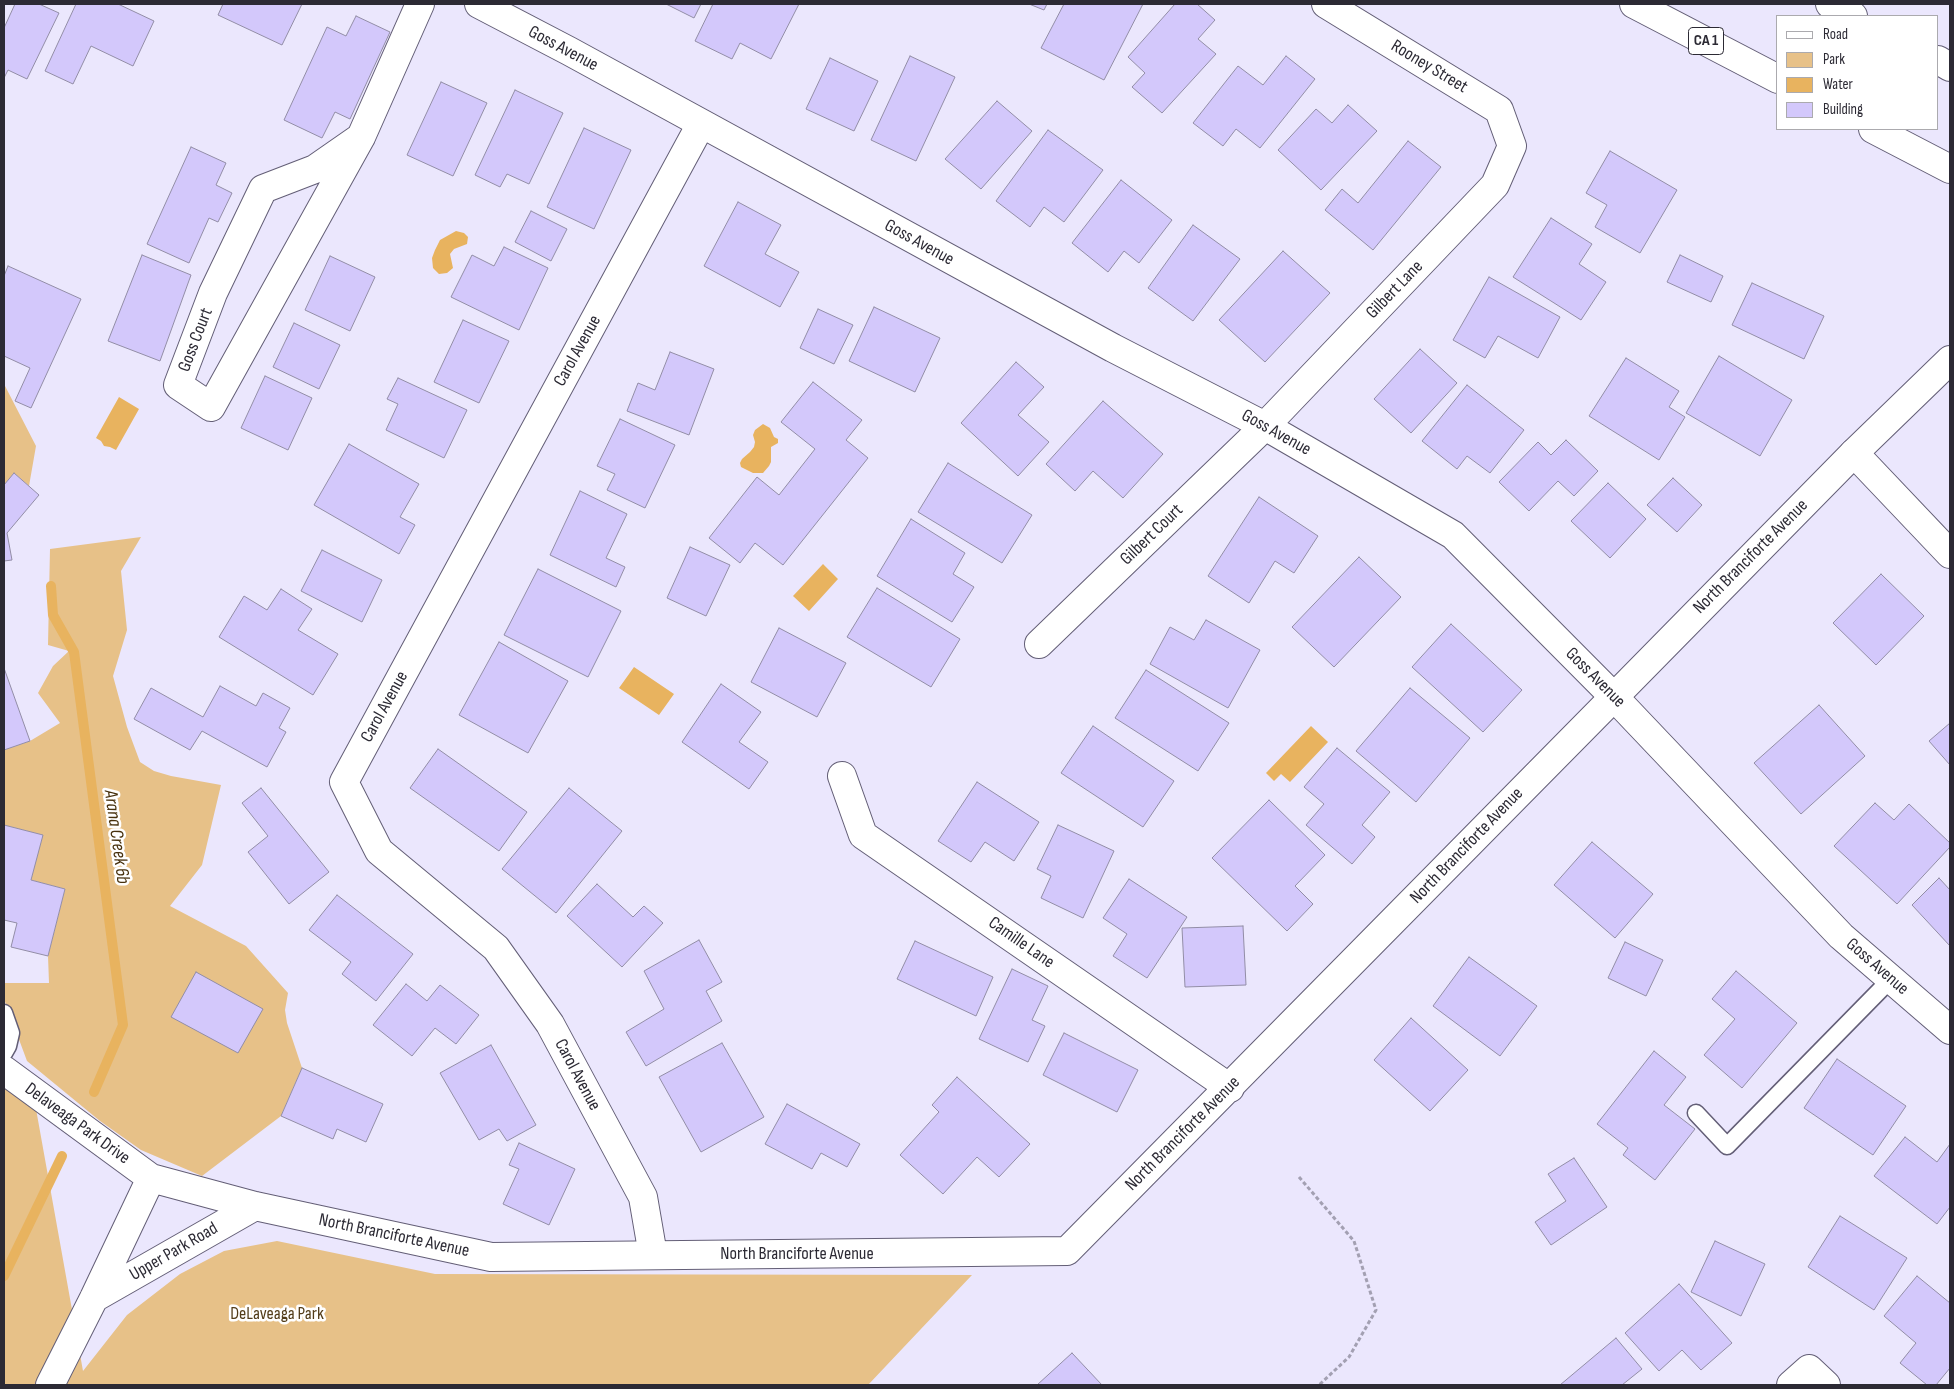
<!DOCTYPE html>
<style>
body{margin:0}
#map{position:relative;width:1954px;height:1389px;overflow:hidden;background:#ebe7fd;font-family:"Sofia Sans Condensed",sans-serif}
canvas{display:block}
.frame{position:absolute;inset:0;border:5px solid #2c2a34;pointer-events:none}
.legend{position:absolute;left:1776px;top:15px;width:162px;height:115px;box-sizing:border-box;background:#fff;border:1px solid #abaaae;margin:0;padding:6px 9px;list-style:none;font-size:15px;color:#2c2a34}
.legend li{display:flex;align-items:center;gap:10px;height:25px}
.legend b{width:25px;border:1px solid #abaaae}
</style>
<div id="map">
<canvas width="1954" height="1389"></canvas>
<div class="frame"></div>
<ul class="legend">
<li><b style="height:6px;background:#fff"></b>Road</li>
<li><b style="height:14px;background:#e7c188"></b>Park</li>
<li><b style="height:14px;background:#e8b35f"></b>Water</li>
<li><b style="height:14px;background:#d3c8fb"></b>Building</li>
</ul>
</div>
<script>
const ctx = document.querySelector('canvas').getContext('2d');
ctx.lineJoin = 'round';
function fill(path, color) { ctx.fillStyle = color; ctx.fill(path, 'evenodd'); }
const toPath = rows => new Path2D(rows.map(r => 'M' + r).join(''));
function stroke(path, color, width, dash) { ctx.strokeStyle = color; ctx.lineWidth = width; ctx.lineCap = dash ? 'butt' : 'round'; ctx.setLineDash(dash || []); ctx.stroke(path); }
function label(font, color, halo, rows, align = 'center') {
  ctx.font = font + ' "Sofia Sans Condensed",sans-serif'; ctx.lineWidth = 5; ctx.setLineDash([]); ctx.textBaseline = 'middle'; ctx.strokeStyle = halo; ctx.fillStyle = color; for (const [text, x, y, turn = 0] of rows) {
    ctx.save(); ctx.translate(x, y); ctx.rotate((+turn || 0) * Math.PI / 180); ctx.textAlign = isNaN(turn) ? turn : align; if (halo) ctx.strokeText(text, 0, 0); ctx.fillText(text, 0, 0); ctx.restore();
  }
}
fill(toPath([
 [4,384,36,446,29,486,14,473,4,485],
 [141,537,121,571,127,630,113,676,127,727,140,762,154,771,171,776,221,785,202,865,170,906,246,946,288,993,285,1010,287,1023,302,1068,281,1116,202,1176,141,1150,100,1121,27,1061,4,999,4,983,49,983,48,956,65,889,31,880,42,835,4,825,4,750,30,741,60,723,38,693,53,666,69,651,48,645,50,549],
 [4,1081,36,1109,83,1371,127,1315,180,1274,224,1251,277,1241,435,1274,972,1275,868,1385,4,1385]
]), '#e7c188');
fill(toPath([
 [456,231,464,233,468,237,467,244,454,249,450,254,453,268,447,273,439,274,433,268,432,258,435,250,440,240],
 [119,397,139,409,116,450,110,447,104,446,101,441,96,438],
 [763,424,770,428,774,437,778,439,778,443,771,447,771,462,769,466,763,473,753,473,741,467,740,463,742,459,750,452,754,447,755,442,753,435,755,430],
 [823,564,838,579,809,611,793,596],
 [634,667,674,694,659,715,619,688],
 [1311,726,1328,742,1290,782,1281,774,1274,781,1266,773]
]), '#e8b35f');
stroke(toPath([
 [51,586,53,615,74,652,123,1025,94,1092],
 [4,1276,62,1156]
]), '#e8b35f', 10);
const building = toPath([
 [15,4,39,4,59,13,27,79,8,70,4,78,4,28,15,4],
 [76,4,118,4,154,21,133,66,91,46,73,84,45,71,76,4],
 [223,4,302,4,282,45,218,15,223,4],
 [666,4,701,4,694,18,666,4],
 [713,4,799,4,771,59,740,43,732,59,695,41,713,4],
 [1029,4,1047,4,1044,10,1029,4],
 [1064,4,1143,4,1104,80,1041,48,1064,4],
 [1175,4,1197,4,1215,20,1198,39,1216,54,1162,113,1132,87,1145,73,1128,57,1175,4],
 [356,16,390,32,350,119,335,112,322,138,284,120,327,27,346,36,356,16],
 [910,56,955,77,916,161,871,140,910,56],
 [1286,56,1315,79,1260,148,1236,129,1223,146,1193,123,1238,66,1263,85,1286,56],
 [830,58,878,81,854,131,806,109,830,58],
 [441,82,487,103,453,176,407,155,441,82],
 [515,90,563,113,529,184,507,174,500,187,475,175,515,90],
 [997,101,1032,131,981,189,945,159,997,101],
 [1348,105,1377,131,1321,190,1278,150,1316,109,1332,123,1348,105],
 [584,128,631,150,594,229,547,207,584,128],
 [1048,130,1103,170,1064,222,1044,207,1030,227,996,201,1048,130],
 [1408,141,1441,167,1373,250,1325,210,1342,189,1358,203,1408,141],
 [191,147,226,163,216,185,232,193,218,222,209,218,189,263,147,244,191,147],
 [1610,151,1677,190,1640,253,1595,227,1607,205,1586,193,1610,151],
 [1121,180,1172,220,1139,263,1124,251,1108,272,1072,243,1121,180],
 [738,202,781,225,765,254,799,272,780,307,704,266,738,202],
 [531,211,567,229,551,261,515,242,531,211],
 [1551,218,1592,244,1579,264,1606,282,1581,320,1513,277,1551,218],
 [1193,225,1240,259,1193,321,1148,288,1193,225],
 [504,247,548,268,519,330,451,297,472,255,494,266,504,247],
 [1283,251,1330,293,1265,362,1219,320,1283,251],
 [142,255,191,275,160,361,108,341,142,255],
 [1680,255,1723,276,1711,302,1667,282,1680,255],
 [330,256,375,277,350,331,305,310,330,256],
 [8,266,81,299,31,408,15,401,30,368,4,356,4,276,8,266],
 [1489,277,1560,317,1538,358,1498,336,1485,358,1453,340,1489,277],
 [1752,283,1824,316,1804,359,1732,325,1752,283],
 [874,307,940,338,915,392,849,361,874,307],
 [818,309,853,325,834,364,800,348,818,309],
 [463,320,509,341,479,403,434,382,463,320],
 [294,323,340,345,319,389,273,367,294,323],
 [1420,349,1457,383,1411,433,1374,399,1420,349],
 [670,352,714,369,689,435,627,411,638,383,655,390,670,352],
 [1719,356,1792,400,1760,456,1686,413,1719,356],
 [1626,358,1679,391,1669,407,1685,417,1659,460,1589,416,1626,358],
 [1016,362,1044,387,1018,415,1049,442,1018,476,961,423,1016,362],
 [265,376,312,398,288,450,241,428,265,376],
 [398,378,467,410,444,458,386,430,398,404,387,399,398,378],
 [813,382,862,420,846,440,868,458,783,565,755,543,740,563,709,538,757,477,779,495,815,449,781,422,813,382],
 [1467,385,1524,430,1490,473,1467,456,1457,469,1422,441,1467,385],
 [1103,401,1163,454,1123,498,1093,471,1075,491,1046,464,1103,401],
 [620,419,675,445,645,508,607,490,615,474,597,466,620,419],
 [1566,440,1598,471,1574,496,1558,481,1529,511,1499,482,1538,442,1551,455,1566,440],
 [349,444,419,484,400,517,415,525,399,554,314,505,349,444],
 [948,463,1032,515,1002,563,918,512,948,463],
 [14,473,39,495,7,533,12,560,4,561,4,485,14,473],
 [1673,478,1702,505,1677,532,1647,505,1673,478],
 [1608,483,1646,519,1610,558,1571,521,1608,483],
 [580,491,627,514,606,558,625,567,616,587,550,555,580,491],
 [1259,497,1318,536,1294,573,1275,561,1249,603,1208,576,1259,497],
 [911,519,965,553,953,574,974,587,952,622,877,576,911,519],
 [690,547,730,565,706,616,667,598,690,547],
 [322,550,382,580,362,622,301,591,322,550],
 [1359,557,1401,597,1334,667,1292,627,1359,557],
 [538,569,621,611,588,677,504,635,538,569],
 [1881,574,1924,616,1876,665,1833,623,1881,574],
 [877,588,960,639,931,687,847,637,877,588],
 [281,589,312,609,298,630,338,654,313,695,219,637,244,596,267,610,281,589],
 [1206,620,1260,650,1228,708,1150,664,1170,627,1194,640,1206,620],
 [1451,624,1522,690,1483,732,1412,667,1451,624],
 [779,628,846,663,817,717,751,682,779,628],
 [499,642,568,681,528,753,459,715,499,642],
 [4,668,30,741,4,750,4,668],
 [1146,670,1229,723,1198,771,1115,718,1146,670],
 [721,684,761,712,739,742,768,762,749,789,682,742,721,684],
 [220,686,256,706,263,693,290,708,279,728,286,732,267,767,202,731,190,750,134,719,151,688,203,717,220,686],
 [1410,688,1470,738,1416,802,1356,751,1410,688],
 [1819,705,1865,756,1801,814,1754,763,1819,705],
 [1950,723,1950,765,1929,741,1950,723],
 [1093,726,1174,781,1143,827,1061,773,1093,726],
 [1337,748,1390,792,1362,825,1375,837,1352,864,1306,825,1324,804,1304,787,1337,748],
 [438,749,527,812,499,851,410,788,438,749],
 [977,782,1039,822,1014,861,985,842,971,862,938,841,977,782],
 [261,788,329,872,289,904,248,852,268,836,242,803,261,788],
 [569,788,622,831,556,913,502,869,569,788],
 [1269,800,1325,855,1295,886,1313,904,1287,931,1212,858,1269,800],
 [1875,803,1894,820,1909,804,1950,843,1950,847,1897,904,1834,846,1875,803],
 [4,825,43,835,31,880,65,889,48,956,11,947,17,923,4,920,4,825],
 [1058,825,1114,851,1083,918,1041,898,1051,876,1037,869,1058,825],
 [1592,842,1653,894,1615,938,1554,885,1592,842],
 [1939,878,1950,890,1950,946,1912,905,1939,878],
 [1129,879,1187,917,1147,978,1113,956,1127,934,1103,918,1129,879],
 [597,884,633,917,644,906,663,923,622,967,567,916,597,884],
 [337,895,413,954,376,1001,342,974,351,962,309,930,337,895],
 [1243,926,1246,985,1185,987,1182,928,1243,926],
 [699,940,722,982,706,991,722,1021,646,1066,626,1032,664,1009,644,971,699,940],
 [915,941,993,977,976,1016,897,979,915,941],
 [1625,942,1663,960,1646,996,1608,978,1625,942],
 [1469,957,1537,1006,1500,1056,1433,1006,1469,957],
 [1012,969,1048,986,1032,1020,1045,1026,1028,1062,979,1039,1012,969],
 [1736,971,1797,1023,1742,1088,1704,1055,1735,1019,1712,999,1736,971],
 [196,972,263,1009,238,1053,171,1017,196,972],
 [406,984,427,1001,440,985,479,1015,456,1044,435,1028,412,1056,373,1025,406,984],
 [1411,1018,1468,1070,1430,1111,1374,1060,1411,1018],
 [1064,1033,1138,1070,1117,1112,1043,1075,1064,1033],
 [722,1043,764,1117,701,1152,659,1077,722,1043],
 [491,1045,536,1125,507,1141,499,1129,479,1140,440,1073,491,1045],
 [1654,1051,1686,1077,1664,1105,1695,1129,1655,1180,1623,1155,1628,1148,1597,1124,1654,1051],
 [1837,1059,1906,1106,1873,1155,1804,1108,1837,1059],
 [302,1068,383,1104,366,1142,337,1129,333,1139,281,1116,302,1068],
 [957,1077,1030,1144,999,1177,977,1157,943,1194,900,1155,939,1112,932,1105,957,1077],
 [787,1104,860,1144,847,1167,821,1153,812,1169,765,1144,787,1104],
 [1905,1137,1937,1162,1950,1144,1950,1207,1937,1224,1874,1176,1905,1137],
 [519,1143,575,1169,549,1225,503,1204,519,1169,509,1165,519,1143],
 [1574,1158,1607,1207,1551,1245,1535,1222,1566,1201,1548,1174,1574,1158],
 [1840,1216,1907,1258,1874,1310,1808,1267,1840,1216],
 [1715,1241,1765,1264,1741,1316,1691,1292,1715,1241],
 [1917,1276,1950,1303,1950,1368,1936,1385,1927,1385,1900,1363,1916,1343,1884,1316,1917,1276],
 [1679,1284,1732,1343,1701,1370,1682,1350,1659,1371,1625,1333,1679,1284],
 [1616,1338,1642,1369,1622,1385,1560,1385,1616,1338],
 [1072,1353,1102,1385,1037,1385,1072,1353]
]);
fill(building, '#d3c8fb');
stroke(building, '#928da6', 1);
const lane = toPath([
 [4,1013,11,1033,8,1046,4,1053],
 [1696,1113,1727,1146,1891,979]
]);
const street = toPath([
 [361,137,315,169,263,189,213,293,178,385,211,407,361,137,420,4],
 [1854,453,1950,554],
 [1039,644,1265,426],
 [842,776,863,835,1230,1088],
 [4,1070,151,1178,255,1206,491,1257,1067,1251,1614,697],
 [653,1255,643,1197,550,1024,496,948,379,851,344,782,701,124],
 [94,1298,255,1206],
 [50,1385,94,1298,151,1178],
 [1791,1385,1809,1369,1826,1385]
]);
const secondary = toPath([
 [479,4,569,51,1113,348,1265,426,1453,535,1614,697,1841,936,1950,1030],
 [1265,426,1495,185,1512,146,1499,110,1326,4],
 [1614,697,1854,453,1950,360]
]);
const highway = toPath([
 [1634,4,1778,79],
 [1830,4,1853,16],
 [1938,60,1950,67],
 [1873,129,1950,169]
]);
stroke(lane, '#635e76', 19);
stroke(street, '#635e76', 30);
stroke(secondary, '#635e76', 30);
stroke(highway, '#635e76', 30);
stroke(toPath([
 [1299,1177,1354,1241,1376,1310,1349,1357,1319,1385]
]), '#a3a0b2', 3, [4, 2.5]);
stroke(lane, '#fff', 16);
stroke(street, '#fff', 28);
stroke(secondary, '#fff', 28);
stroke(highway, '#fff', 28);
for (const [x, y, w] of [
 [1706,41,35]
]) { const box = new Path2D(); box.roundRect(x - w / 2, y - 13.5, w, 27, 4); ctx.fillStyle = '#fff'; ctx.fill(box); stroke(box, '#2c2a34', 1); }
label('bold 16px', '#2c2a34', null, [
 ["CA 1",1706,41]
]);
label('18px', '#2c2a34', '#fff', [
 ["Goss Avenue",563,49,28],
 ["Rooney Street",1429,67,31],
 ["Goss Avenue",919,243,29],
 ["Gilbert Lane",1395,290,-46],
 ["Goss Court",196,340,-69],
 ["Carol Avenue",578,351,-61],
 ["Goss Avenue",1276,433,29],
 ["Gilbert Court",1152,535,-44],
 ["North Branciforte Avenue",1751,557,-45],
 ["Goss Avenue",1595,678,45],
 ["Carol Avenue",385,707,-61],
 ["North Branciforte Avenue",1467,846,-46],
 ["Camille Lane",1021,943,35],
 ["Goss Avenue",1877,967,41],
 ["Carol Avenue",577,1075,62],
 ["Delaveaga Park Drive",77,1124,36],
 ["North Branciforte Avenue",1183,1134,-45],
 ["North Branciforte Avenue",394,1236,12],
 ["Upper Park Road",174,1252,-30],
 ["North Branciforte Avenue",797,1254]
]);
label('18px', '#533d1a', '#fff', [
 ["DeLaveaga Park",277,1314]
]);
label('italic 19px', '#47310d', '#fff', [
 ["Arana Creek 6b",116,837,82]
]);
</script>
